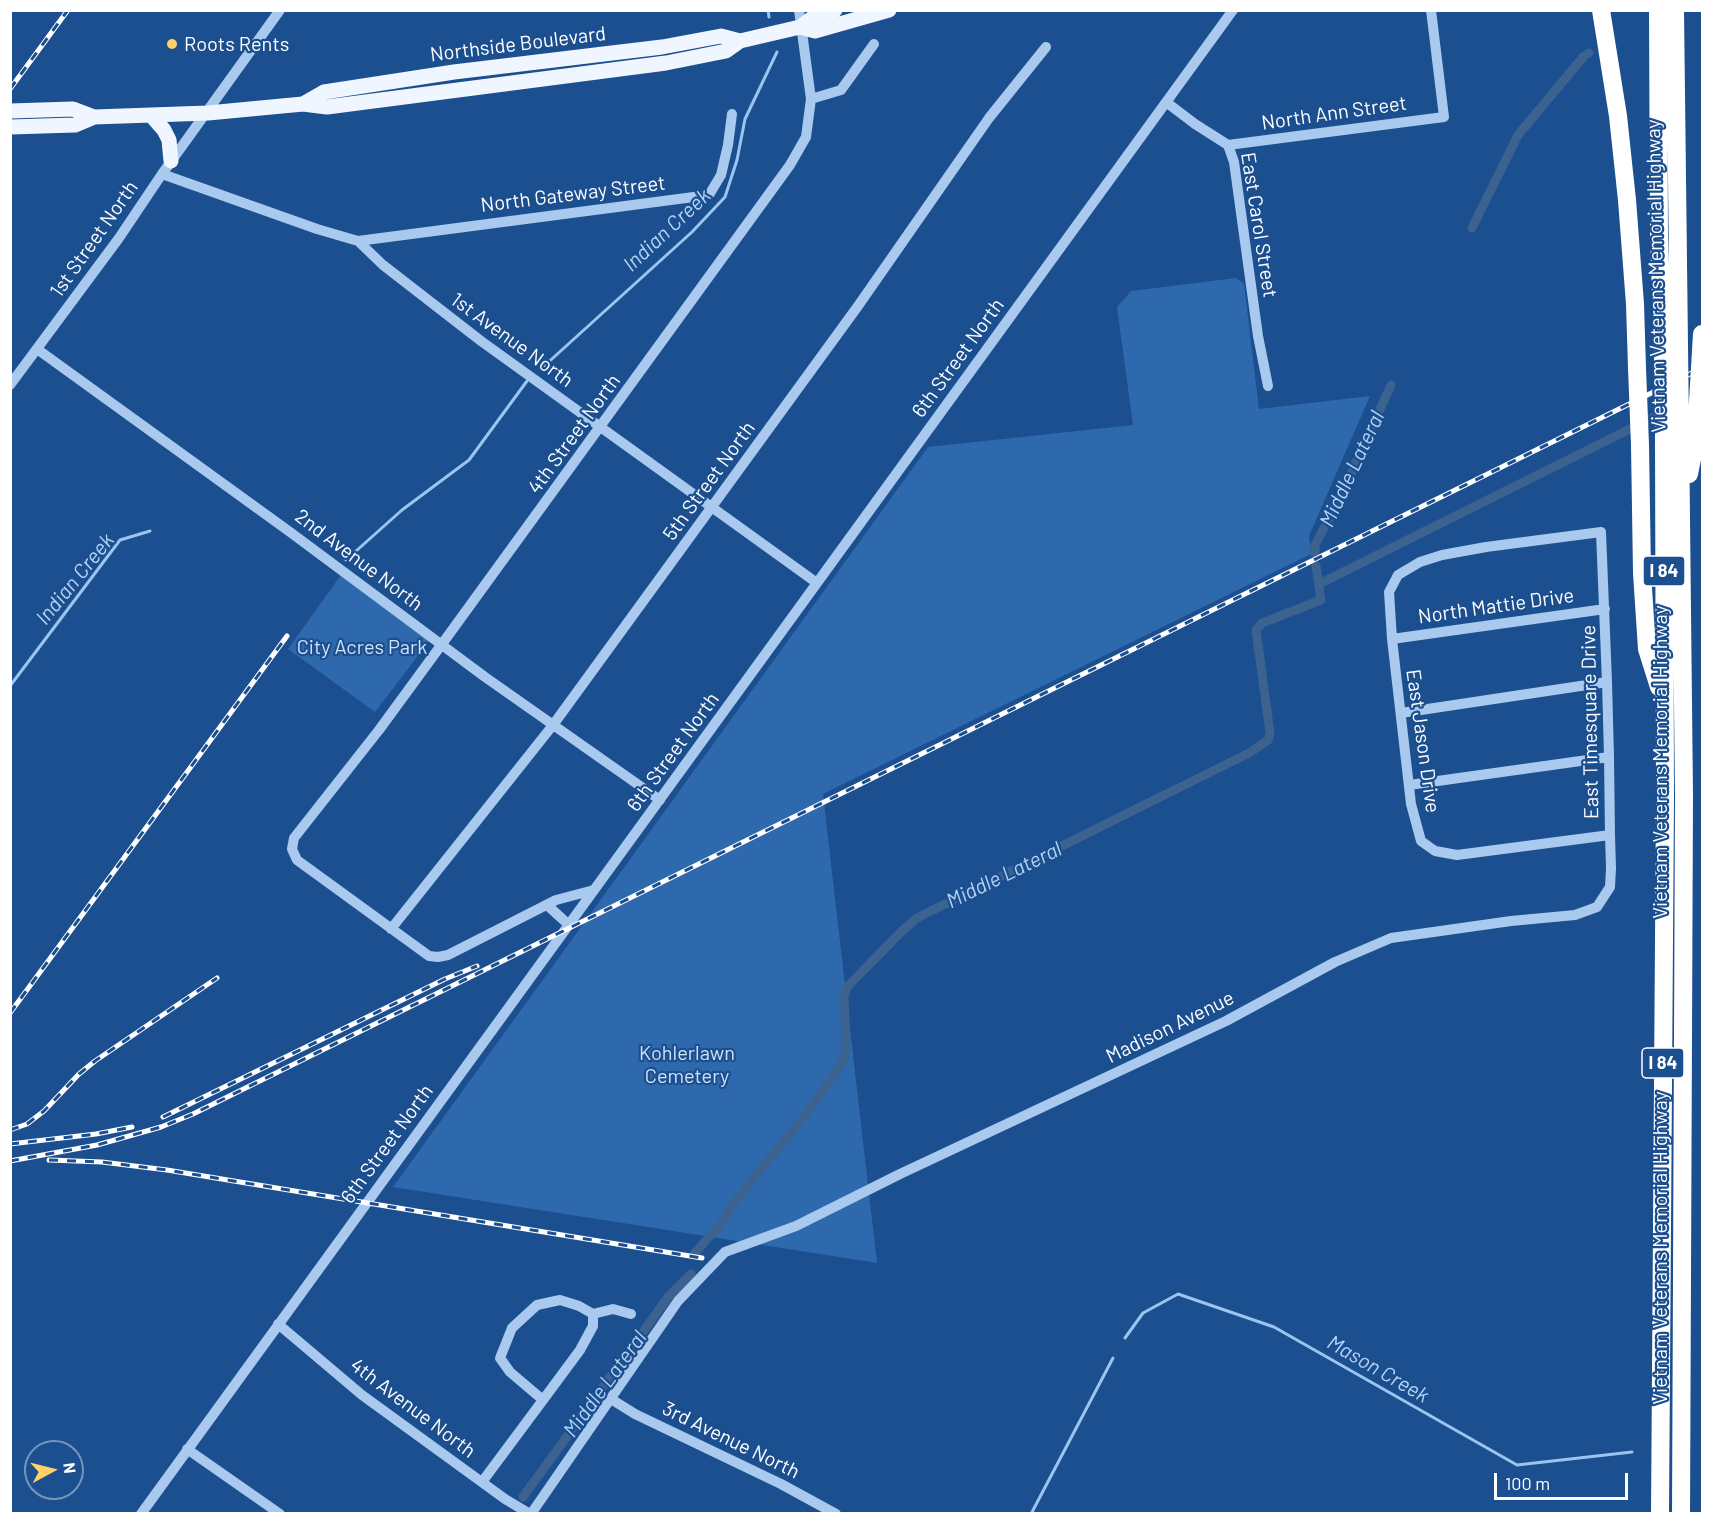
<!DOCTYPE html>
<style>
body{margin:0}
#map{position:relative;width:1713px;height:1524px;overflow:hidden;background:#1b4f8f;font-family:Barlow,sans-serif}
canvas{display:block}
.frame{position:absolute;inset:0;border:12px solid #fff;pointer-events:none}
.north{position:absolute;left:24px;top:1440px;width:60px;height:60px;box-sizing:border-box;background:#1b4f8f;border:2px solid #7695bc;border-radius:50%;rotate:83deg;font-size:16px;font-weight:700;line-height:24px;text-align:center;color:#fff}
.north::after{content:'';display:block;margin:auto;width:21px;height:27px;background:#ffd166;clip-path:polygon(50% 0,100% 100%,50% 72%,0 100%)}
.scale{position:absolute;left:1494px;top:1473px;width:134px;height:27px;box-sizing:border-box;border:3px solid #fff;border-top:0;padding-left:8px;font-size:18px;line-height:21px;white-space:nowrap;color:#fff;-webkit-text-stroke:4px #1b4f8f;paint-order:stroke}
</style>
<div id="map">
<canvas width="1713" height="1524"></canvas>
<div class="frame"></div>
<div class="north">N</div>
<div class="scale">100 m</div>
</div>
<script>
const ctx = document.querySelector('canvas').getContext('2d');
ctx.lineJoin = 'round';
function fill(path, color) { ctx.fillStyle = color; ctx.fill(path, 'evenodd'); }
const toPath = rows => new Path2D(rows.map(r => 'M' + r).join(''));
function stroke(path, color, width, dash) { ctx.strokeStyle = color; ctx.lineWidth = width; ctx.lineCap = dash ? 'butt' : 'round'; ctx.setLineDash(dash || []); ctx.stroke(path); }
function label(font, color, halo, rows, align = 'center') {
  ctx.font = font + ' Barlow,sans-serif'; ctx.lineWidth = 4.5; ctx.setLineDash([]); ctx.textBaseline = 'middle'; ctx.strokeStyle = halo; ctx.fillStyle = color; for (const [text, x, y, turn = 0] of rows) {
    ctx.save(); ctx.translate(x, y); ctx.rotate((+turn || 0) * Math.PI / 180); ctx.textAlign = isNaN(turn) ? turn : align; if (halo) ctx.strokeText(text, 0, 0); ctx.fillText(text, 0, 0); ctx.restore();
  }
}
fill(toPath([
 [1236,278,1244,284,1259,409,1370,396,1309,536,1311,554,823,794,877,1263,393,1187,928,447,1133,425,1117,307,1131,291],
 [341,575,430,640,375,712,288,649]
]), '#2e69ad');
stroke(toPath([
 [768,10,769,17],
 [543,367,692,232,725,197,737,160,745,119,777,52],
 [346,560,402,510,469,460,527,381],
 [10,686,120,540,150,531],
 [1125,1338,1143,1313,1178,1294,1274,1327,1517,1465,1632,1452],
 [1031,1514,1113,1358]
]), '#9cc4f0', 3);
stroke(toPath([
 [1472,228,1518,135,1584,56,1589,53],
 [1315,553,1315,545,1339,500,1391,385],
 [1319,584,1666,411],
 [695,1253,724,1220,734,1202,809,1111,843,1062,846,1046,844,997,847,987,901,932,917,918,1249,753,1268,740,1270,733,1256,630,1262,623,1321,600,1316,566],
 [523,1497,669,1296,691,1274]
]), '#3c6290', 9);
stroke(toPath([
 [799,10,811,99],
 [1166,102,1195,124,1228,145,1234,162,1258,336,1268,386],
 [1228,145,1444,117,1431,10],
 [162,174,317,229,358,241,383,265,481,341,817,583],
 [358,241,709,195,721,175,728,145,732,114],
 [37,349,290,532,485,677,660,800],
 [10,385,119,238,162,174,280,10],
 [1392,639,1605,609],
 [1401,713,1607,682],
 [1409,785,1609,757],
 [594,890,556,900,448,955,438,957,429,956,297,860,292,849,294,838,379,730,442,644,790,165,806,137,811,99,841,90,874,44],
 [547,905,569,925],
 [391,929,553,725,858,306,989,118,1046,47],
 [560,1300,579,1306,593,1314,593,1326,580,1350,543,1400,510,1372,500,1358,512,1328,537,1305,560,1300],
 [593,1314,613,1309,631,1314],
 [278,1324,362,1395,505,1499,530,1514],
 [611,1399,635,1414,781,1484,836,1514],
 [187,1449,280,1514],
 [482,1482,543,1400],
 [141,1514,1233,10],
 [531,1514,678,1301,725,1252,796,1226,900,1174,1226,1021,1335,962,1391,938,1511,921,1575,915,1597,907,1610,887,1611,868,1610,835,1609,757,1607,682,1601,532,1486,547,1442,555,1420,562,1398,575,1389,592,1392,639,1411,804,1421,841,1435,851,1457,855,1610,835]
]), '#a9c9ee', 10);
stroke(toPath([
 [800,27,815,31,889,10],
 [303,104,324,92,454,72,662,47,721,36,740,41],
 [10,111,73,109,94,117],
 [151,115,164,130,169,140,171,161],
 [10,127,75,125,94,117,208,113,303,104,327,107,666,63,726,51,740,41,800,27,815,16,835,10]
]), '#f0f6ff', 15);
stroke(toPath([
 [1601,10,1618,116,1627,200,1635,304,1637,368],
 [1658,10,1659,236,1663,352],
 [1675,10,1679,345],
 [1680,426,1684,796,1681,1514],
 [1640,445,1642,573,1647,649,1659,687],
 [1689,474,1696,439,1697,418],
 [1660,1514,1665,797,1664,436]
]), '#fff', 18);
const rail = toPath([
 [10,89,68,10],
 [10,1013,287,636],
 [163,1117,445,979,477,966],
 [10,1130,27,1124,44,1111,79,1074,95,1061,217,978],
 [10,1144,96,1134,132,1127],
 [49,1160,102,1162,167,1170,702,1258],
 [10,1161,97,1145,161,1127,193,1114,1702,368]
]);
stroke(rail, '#fff', 5);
stroke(rail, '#1b4f8f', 3, [9]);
stroke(toPath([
 [1679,345,1680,426],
 [1663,352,1664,436],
 [1637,368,1640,445],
 [1697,418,1702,334]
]), '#fff', 18);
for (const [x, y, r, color] of [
 [172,44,6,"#ffd166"]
]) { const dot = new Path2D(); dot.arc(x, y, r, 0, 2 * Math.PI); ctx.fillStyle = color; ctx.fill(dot); stroke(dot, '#1b4f8f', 2); }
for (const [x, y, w] of [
 [1664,571,42],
 [1663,1063,42]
]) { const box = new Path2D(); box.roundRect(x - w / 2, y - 15, w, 30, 4.5); ctx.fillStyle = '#1b4f8f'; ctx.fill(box); stroke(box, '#fff', 1.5); }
label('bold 18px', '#fff', null, [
 ["I 84",1664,571],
 ["I 84",1663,1063]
]);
label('20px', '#fff', '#1b4f8f', [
 ["Roots Rents",184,44]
], 'left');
label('20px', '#fff', '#1b4f8f', [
 ["Northside Boulevard",518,44,-7],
 ["North Ann Street",1334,113,-8],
 ["North Gateway Street",573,194,-7],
 ["East Carol Street",1259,225,81],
 ["1st Street North",94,239,-55],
 ["Vietnam Veterans Memorial Highway",1656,276,-91],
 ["1st Avenue North",512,340,36],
 ["6th Street North",958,358,-54],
 ["4th Street North",574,434,-54],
 ["5th Street North",709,481,-54],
 ["2nd Avenue North",359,560,37],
 ["North Mattie Drive",1496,606,-8],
 ["East Timesquare Drive",1590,722,-91],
 ["East Jason Drive",1423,741,82],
 ["6th Street North",673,752,-54],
 ["Vietnam Veterans Memorial Highway",1660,762,-90],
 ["Madison Avenue",1170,1027,-26],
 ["6th Street North",387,1144,-54],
 ["Vietnam Veterans Memorial Highway",1660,1248,-90],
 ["4th Avenue North",413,1408,37],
 ["3rd Avenue North",731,1440,26]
]);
label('20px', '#cfe3fa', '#1b4f8f', [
 ["City Acres Park",362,647],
 ["Kohlerlawn",687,1053],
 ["Cemetery",687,1076]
]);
label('italic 21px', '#b5d3f5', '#1b4f8f', [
 ["Indian Creek",667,230,-43],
 ["Middle Lateral",1352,469,-65],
 ["Indian Creek",75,579,-51],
 ["Middle Lateral",1004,875,-26],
 ["Mason Creek",1378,1369,30],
 ["Middle Lateral",605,1384,-54]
]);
</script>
